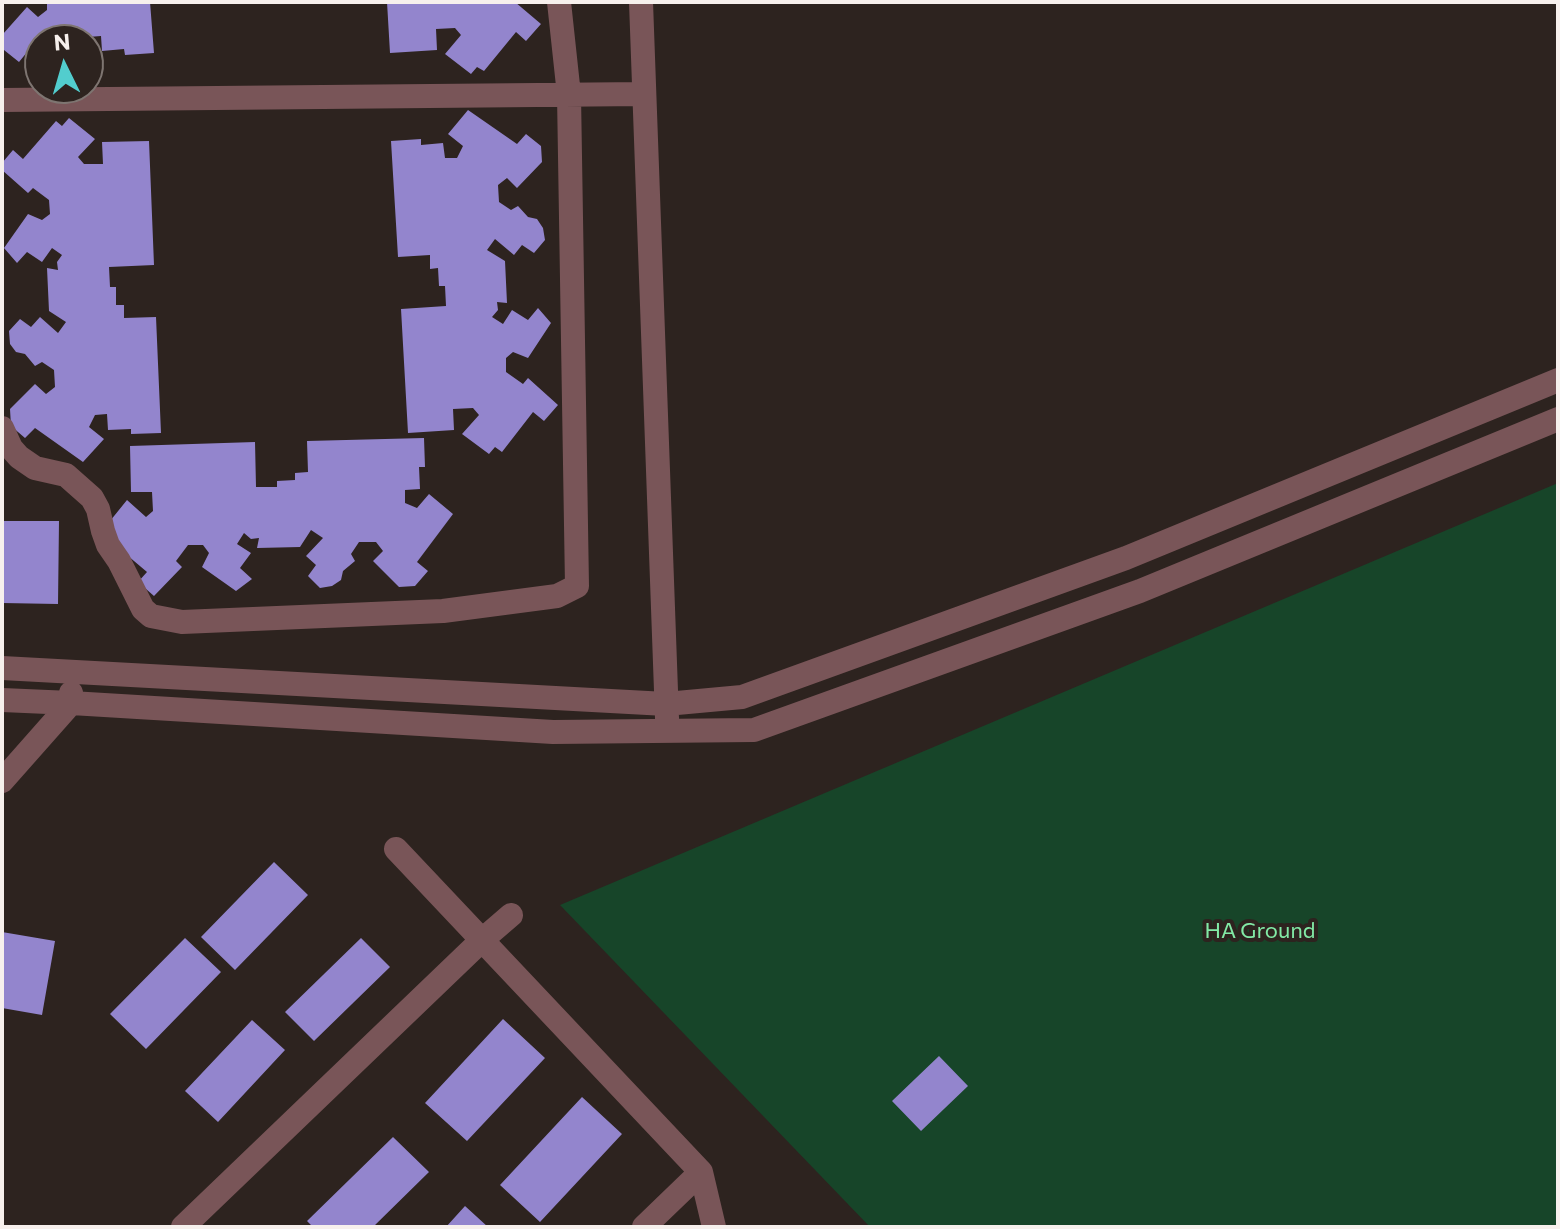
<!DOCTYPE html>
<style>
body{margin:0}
#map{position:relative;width:1560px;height:1229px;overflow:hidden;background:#2d231f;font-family:Commissioner,sans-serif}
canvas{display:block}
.frame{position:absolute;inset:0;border:4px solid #f7f0ed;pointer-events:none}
.north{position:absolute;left:24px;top:24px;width:80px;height:80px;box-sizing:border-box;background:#2d231f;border:2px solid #7e7571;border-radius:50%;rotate:355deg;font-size:22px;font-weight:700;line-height:32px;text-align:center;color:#f7f0ed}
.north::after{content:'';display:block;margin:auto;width:28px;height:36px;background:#52cdce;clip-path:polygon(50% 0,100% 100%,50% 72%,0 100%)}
</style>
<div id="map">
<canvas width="1560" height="1229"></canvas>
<div class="frame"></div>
<div class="north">N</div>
</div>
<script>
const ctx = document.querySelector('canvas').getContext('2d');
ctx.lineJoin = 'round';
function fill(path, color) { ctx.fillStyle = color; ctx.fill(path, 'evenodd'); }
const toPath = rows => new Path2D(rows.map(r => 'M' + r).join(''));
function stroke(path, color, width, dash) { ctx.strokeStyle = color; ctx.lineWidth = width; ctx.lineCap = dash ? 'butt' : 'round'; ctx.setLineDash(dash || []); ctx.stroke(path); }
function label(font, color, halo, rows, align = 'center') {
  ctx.font = font + ' Commissioner,sans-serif'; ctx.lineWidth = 8; ctx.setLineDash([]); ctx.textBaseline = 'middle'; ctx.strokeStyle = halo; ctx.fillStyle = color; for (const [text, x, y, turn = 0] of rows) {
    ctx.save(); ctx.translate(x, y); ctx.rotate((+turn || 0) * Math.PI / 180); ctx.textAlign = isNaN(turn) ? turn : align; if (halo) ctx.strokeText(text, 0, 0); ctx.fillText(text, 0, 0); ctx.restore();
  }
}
fill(toPath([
 [1558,483,1558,1227,870,1227,560,905]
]), '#174529');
fill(toPath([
 [47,2,150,2,154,53,125,55,124,49,102,51,101,36,88,37,86,40,40,40,40,59,28,51,19,62,4,50,3,34,27,7,38,17,47,10],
 [387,2,503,2,505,4,515,2,541,24,526,41,516,32,484,71,477,67,471,74,445,54,461,35,455,28,436,29,437,50,390,53],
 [468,110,517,144,526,134,541,146,542,162,517,188,507,178,498,185,499,202,511,210,518,206,528,217,537,219,543,228,545,240,534,253,522,245,514,255,495,239,487,250,505,261,507,303,497,302,498,310,492,317,503,324,512,310,528,320,538,308,551,323,528,358,513,352,506,358,506,372,523,384,528,378,558,405,544,421,533,412,502,452,495,447,489,454,462,434,479,415,473,408,453,409,454,430,408,433,401,309,446,306,445,286,439,286,438,268,430,269,430,255,398,257,391,141,421,139,421,145,443,143,445,158,457,158,463,146,448,134],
 [69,118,95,139,78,157,84,164,103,164,102,142,149,141,154,265,109,267,110,287,116,287,116,305,124,305,124,318,156,317,161,433,131,434,131,429,108,430,107,414,95,415,89,427,104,439,83,462,35,428,25,438,11,426,10,409,35,384,46,394,55,387,54,370,42,362,35,366,25,354,16,352,10,344,9,331,20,319,31,327,40,317,58,333,66,322,49,311,47,268,58,270,57,262,62,255,52,248,42,262,27,252,17,263,4,248,28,214,42,220,50,214,49,200,33,188,28,193,2,170,2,163,13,150,23,159,56,121,62,126],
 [424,438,425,467,419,467,420,489,405,490,405,503,417,508,429,494,453,514,417,562,428,571,415,586,399,587,373,561,383,551,376,542,359,542,351,554,355,561,343,571,341,580,332,586,320,588,308,576,316,565,306,556,323,538,311,530,300,547,257,548,259,538,251,539,244,533,237,544,251,553,240,568,252,579,236,591,202,567,209,553,203,545,188,545,176,561,182,567,154,596,138,582,147,572,108,539,106,526,127,500,146,517,153,511,152,492,131,492,130,446,255,442,256,487,277,487,277,481,295,480,295,473,308,472,307,441],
 [2,521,59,521,58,604,2,603],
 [274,862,308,895,235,970,201,937],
 [2,932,55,941,42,1015,2,1008],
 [185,938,221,972,146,1049,110,1014],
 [361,938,390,967,314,1041,285,1012],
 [503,1019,545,1058,467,1141,425,1103],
 [252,1020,285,1050,218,1122,185,1091],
 [939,1056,968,1086,921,1131,892,1101],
 [582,1097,622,1134,540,1222,500,1185],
 [393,1137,429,1172,373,1227,313,1227,307,1221],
 [465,1206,488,1227,446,1227]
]), '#9385cd');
stroke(toPath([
 [641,2,667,718],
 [2,100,644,94],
 [2,428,11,448,19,457,35,468,66,475,92,498,98,509,103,531,108,545,119,561,143,609,151,616,182,622,443,611,557,596,577,586,569,95,559,2],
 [2,668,666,704,742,697,1126,558,1558,380],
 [2,700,71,703,553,732,754,730,1140,591,1558,419],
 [2,781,71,703,71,693],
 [396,849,701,1172,714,1227],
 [183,1227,482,940,511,915],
 [644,1227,701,1172]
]), '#795558', 24);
label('22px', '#82eaa6', '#2d231f', [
 ["HA Ground",1260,931]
]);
</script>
